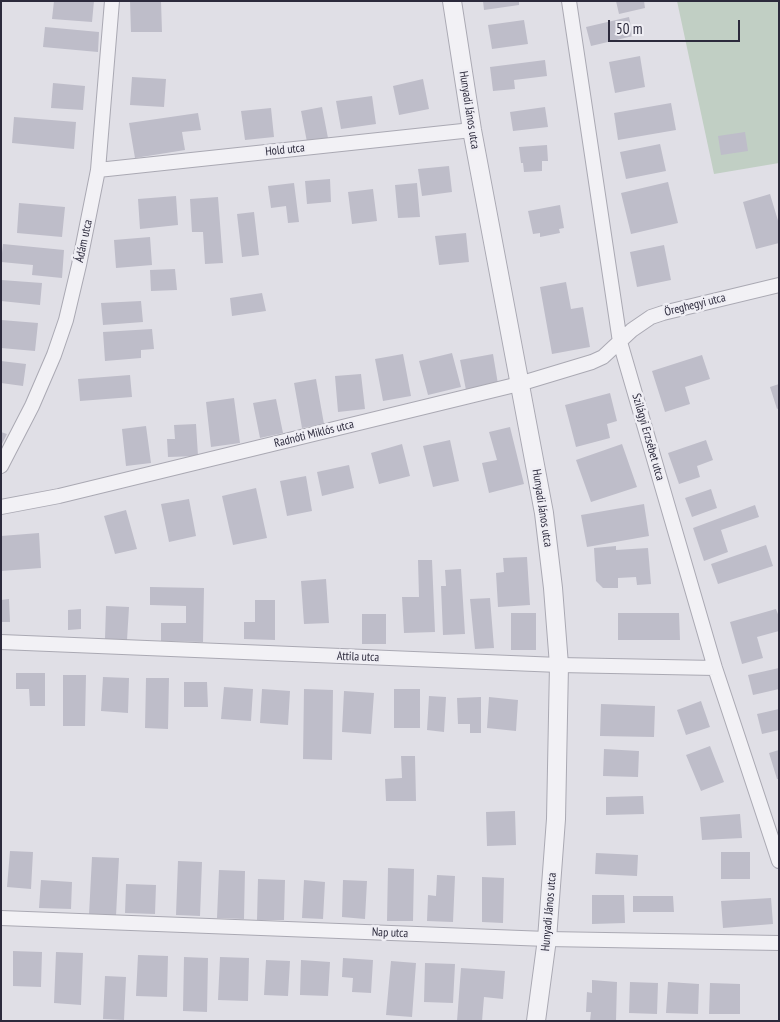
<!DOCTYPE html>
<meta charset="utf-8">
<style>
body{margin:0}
#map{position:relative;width:780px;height:1022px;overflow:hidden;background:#e0dfe6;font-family:"PT Sans Narrow",sans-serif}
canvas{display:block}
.frame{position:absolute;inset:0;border:2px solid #2c2a3c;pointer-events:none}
.scale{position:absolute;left:608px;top:20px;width:132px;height:22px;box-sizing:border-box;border:2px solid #2c2a3c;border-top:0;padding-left:6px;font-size:15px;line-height:18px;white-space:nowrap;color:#2c2a3c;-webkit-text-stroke:4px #efeef4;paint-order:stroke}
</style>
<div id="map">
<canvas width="780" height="1022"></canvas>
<div class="frame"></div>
<div class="scale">50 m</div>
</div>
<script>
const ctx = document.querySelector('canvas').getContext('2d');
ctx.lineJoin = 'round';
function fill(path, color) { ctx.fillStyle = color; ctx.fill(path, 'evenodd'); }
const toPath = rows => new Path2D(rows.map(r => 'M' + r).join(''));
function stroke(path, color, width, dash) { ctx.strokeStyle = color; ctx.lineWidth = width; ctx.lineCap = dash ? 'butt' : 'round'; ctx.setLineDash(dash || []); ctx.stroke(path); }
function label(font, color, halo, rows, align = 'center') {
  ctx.font = font + ' "PT Sans Narrow",sans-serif'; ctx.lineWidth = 5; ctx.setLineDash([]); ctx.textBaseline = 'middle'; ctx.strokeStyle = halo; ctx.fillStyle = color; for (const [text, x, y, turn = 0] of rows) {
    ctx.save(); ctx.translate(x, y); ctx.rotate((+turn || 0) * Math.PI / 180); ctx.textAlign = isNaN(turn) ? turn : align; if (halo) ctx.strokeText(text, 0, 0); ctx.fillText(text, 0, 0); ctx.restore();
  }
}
fill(toPath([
 [677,1,779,1,779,163,714,174]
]), '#c1cfc4');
fill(toPath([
 [54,1,94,1,92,22,52,19],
 [130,1,161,1,162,32,131,32],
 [483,1,519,1,519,5,484,10],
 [616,1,644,1,645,8,619,14],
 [629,17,633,36,591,46,586,27],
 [524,20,528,44,492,49,488,25],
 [45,27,99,32,98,52,43,47],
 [640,56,645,87,615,93,609,62],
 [545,60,547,76,514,80,515,89,493,91,490,67],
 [132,77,166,79,164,107,130,105],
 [423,79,429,109,399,115,393,86],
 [53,83,85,86,83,110,51,108],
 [372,96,376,124,341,129,336,101],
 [671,103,676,130,618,140,614,113],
 [322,107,328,138,307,142,301,111],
 [545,107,548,127,513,131,510,112],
 [271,108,274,137,245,140,241,111],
 [198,113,201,130,182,132,185,150,135,158,129,123],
 [14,117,76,122,74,149,12,143],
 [745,132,748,151,721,155,718,136],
 [660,144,666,171,626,179,620,152],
 [547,145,548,161,542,161,542,171,524,172,523,163,521,163,519,147],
 [449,166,452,192,422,196,418,169],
 [330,179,331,202,307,204,305,181],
 [668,182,678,223,631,234,621,193],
 [294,183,299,222,288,223,286,206,271,208,268,186],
 [417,183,420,217,398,218,395,185],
 [373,189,377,221,352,224,348,192],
 [770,194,779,224,779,243,756,249,743,202],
 [176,196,178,225,140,229,138,199],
 [218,197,223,263,205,264,203,232,192,232,190,199],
 [19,203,65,207,62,237,17,233],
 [560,205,564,228,559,229,560,233,540,237,540,233,533,234,528,211],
 [254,212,259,255,242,257,237,214],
 [466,233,469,262,439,265,435,236],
 [150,237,152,265,116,268,114,240],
 [3,244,64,250,62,278,32,275,33,265,1,262],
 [664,245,671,280,637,287,630,252],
 [175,269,177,290,151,291,150,270],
 [1,280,42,283,40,305,1,301],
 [566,282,571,309,583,307,590,347,552,354,540,287],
 [262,293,266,311,232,316,230,298],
 [141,301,143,322,103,325,101,303],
 [1,320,38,323,35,351,1,348],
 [152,329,154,349,141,350,141,358,105,361,103,332],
 [452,353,461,387,428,395,419,361],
 [403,354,411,396,383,401,375,359],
 [493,354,498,384,466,390,460,360],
 [702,355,710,379,685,387,690,404,665,412,652,371],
 [1,361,26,364,23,386,1,383],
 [361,374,365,409,338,412,335,376],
 [130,375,132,397,80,401,78,379],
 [316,379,324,424,302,428,294,383],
 [779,384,779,408,777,409,770,387],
 [610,393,617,421,607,424,610,438,576,447,565,405],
 [234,398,240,443,211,447,206,402],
 [276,399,283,433,260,438,253,403],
 [196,424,198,456,168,457,167,439,175,439,174,425],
 [146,426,151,463,126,466,122,429],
 [510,427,524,484,489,493,482,463,497,460,489,432],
 [1,432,7,434,1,446],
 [450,440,459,481,433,487,423,446],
 [706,440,713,460,697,466,700,477,679,484,668,453],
 [402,444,410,476,379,484,371,453],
 [622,444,637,487,591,502,576,460],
 [349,465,354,488,322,496,317,472],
 [306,476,312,511,287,516,280,481],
 [256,488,267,538,233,545,222,496],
 [711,489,717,508,692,517,685,498],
 [189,499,196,536,169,542,161,504],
 [644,504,649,536,587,547,581,515],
 [755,505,759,517,721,530,728,552,704,561,693,528],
 [126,510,137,549,115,554,104,516],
 [39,533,41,568,1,571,1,536],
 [766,545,773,566,718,584,711,564],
 [616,546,616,550,648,548,651,584,637,585,636,577,618,578,618,588,603,588,596,581,594,548],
 [527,557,530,605,498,607,496,573,504,572,503,558],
 [418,560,432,560,435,632,404,633,402,597,419,597],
 [461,569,465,634,443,635,441,586,446,586,445,570],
 [326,579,329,623,304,624,301,581],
 [150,587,204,588,203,642,161,641,161,623,186,623,186,606,150,605],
 [490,598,494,648,475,649,470,599],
 [9,599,10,622,1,622,1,600],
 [255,600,275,600,275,640,244,639,244,622,255,622],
 [106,606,129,607,127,640,105,639],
 [81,609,81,629,68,630,68,610],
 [776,609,779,617,779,631,757,637,763,658,742,664,730,622],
 [511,613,536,613,536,650,511,650],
 [618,613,679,613,680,640,618,640],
 [362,614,386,614,386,644,362,644],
 [779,668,779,689,753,695,748,675],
 [16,673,45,673,45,706,30,706,29,689,16,689],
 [63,675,86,675,85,726,63,726],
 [103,677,129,678,128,713,101,711],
 [146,678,169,678,168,729,145,728],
 [184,682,207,682,208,707,184,707],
 [224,687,253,689,251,721,221,719],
 [262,689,290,691,288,725,260,723],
 [304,689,333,690,332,760,303,759],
 [394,689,420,689,420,728,394,728],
 [344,691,374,693,371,734,342,732],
 [429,696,446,697,444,732,427,730],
 [481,697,481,733,470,733,470,724,458,724,457,698],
 [489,697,518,700,516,731,487,728],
 [701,701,710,727,686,735,677,710],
 [601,704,655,706,654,737,600,736],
 [779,709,779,730,762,734,757,714],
 [710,746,724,782,701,791,686,755],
 [604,749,639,751,638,777,603,776],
 [779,750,779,779,777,779,769,753],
 [401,756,415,756,416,801,386,801,385,779,402,778],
 [643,796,644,814,606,815,606,797],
 [515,811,516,845,487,846,486,812],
 [740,814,742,838,702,840,700,817],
 [10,851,33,852,31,889,7,887],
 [721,852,750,852,750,879,721,879],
 [596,853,638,855,637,876,595,874],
 [92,857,119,858,116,916,89,915],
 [178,861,202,862,200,916,176,915],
 [388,868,414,869,413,921,387,921],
 [219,870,245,871,244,919,217,918],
 [437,875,455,876,453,922,427,921,428,895,436,896],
 [482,877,504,878,503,923,482,922],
 [258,879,285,880,284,920,257,920],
 [41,880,72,882,71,909,39,908],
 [304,880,325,882,323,919,302,918],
 [343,880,367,881,365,919,342,917],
 [126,884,156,885,155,914,125,913],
 [592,895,624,895,625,923,592,924],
 [633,896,673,896,674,912,633,912],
 [771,898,773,924,723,928,721,901],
 [13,951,42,952,41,987,13,986],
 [56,952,83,953,81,1005,54,1003],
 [138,955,168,956,167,997,136,996],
 [184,957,208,958,207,1012,183,1011],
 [220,957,249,958,248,1001,218,1000],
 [343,958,373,960,371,993,352,992,353,978,342,977],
 [266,960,290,961,288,996,264,995],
 [301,960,330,962,328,996,300,995],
 [391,961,416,963,412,1017,386,1015],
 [425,963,455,964,453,1003,424,1002],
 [461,968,505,971,503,999,484,997,482,1021,457,1021],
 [105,976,126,977,124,1020,103,1019],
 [592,980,617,982,616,1021,590,1021,591,1012,586,1012,587,992,592,993],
 [630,982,658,983,657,1014,629,1013],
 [668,982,699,984,698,1014,666,1013],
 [710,983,740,984,740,1014,709,1014]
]), '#bebdc9');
const minor = toPath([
 [569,1,620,342,715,668,779,861],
 [98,170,472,130],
 [1,466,32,406,54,355,66,320,79,265,98,170,112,1],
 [1,507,59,496,519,384,592,362,603,357,632,330,651,317,663,313,779,285],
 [1,642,559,665,715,668],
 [1,918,547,939,779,943]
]);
const tertiary = toPath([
 [452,1,472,130,544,513,553,588,559,665,556,819,547,939,536,1021]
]);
stroke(minor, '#aaa9b3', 16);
stroke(tertiary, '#aaa9b3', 20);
stroke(minor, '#f2f1f5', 14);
stroke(tertiary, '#f2f1f5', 18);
label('12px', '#2c2a3c', '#efeef4', [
 ["Hunyadi János utca",469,110,81],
 ["Hold utca",285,150,-6],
 ["Ádám utca",84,241,-78],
 ["Öreghegyi utca",695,305,-14],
 ["Radnóti Miklós utca",314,434,-14],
 ["Szilágyi Erzsébet utca",648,437,74],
 ["Hunyadi János utca",542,508,81],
 ["Attila utca",358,657,2],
 ["Hunyadi János utca",549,912,-85],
 ["Nap utca",390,933,2]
]);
</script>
